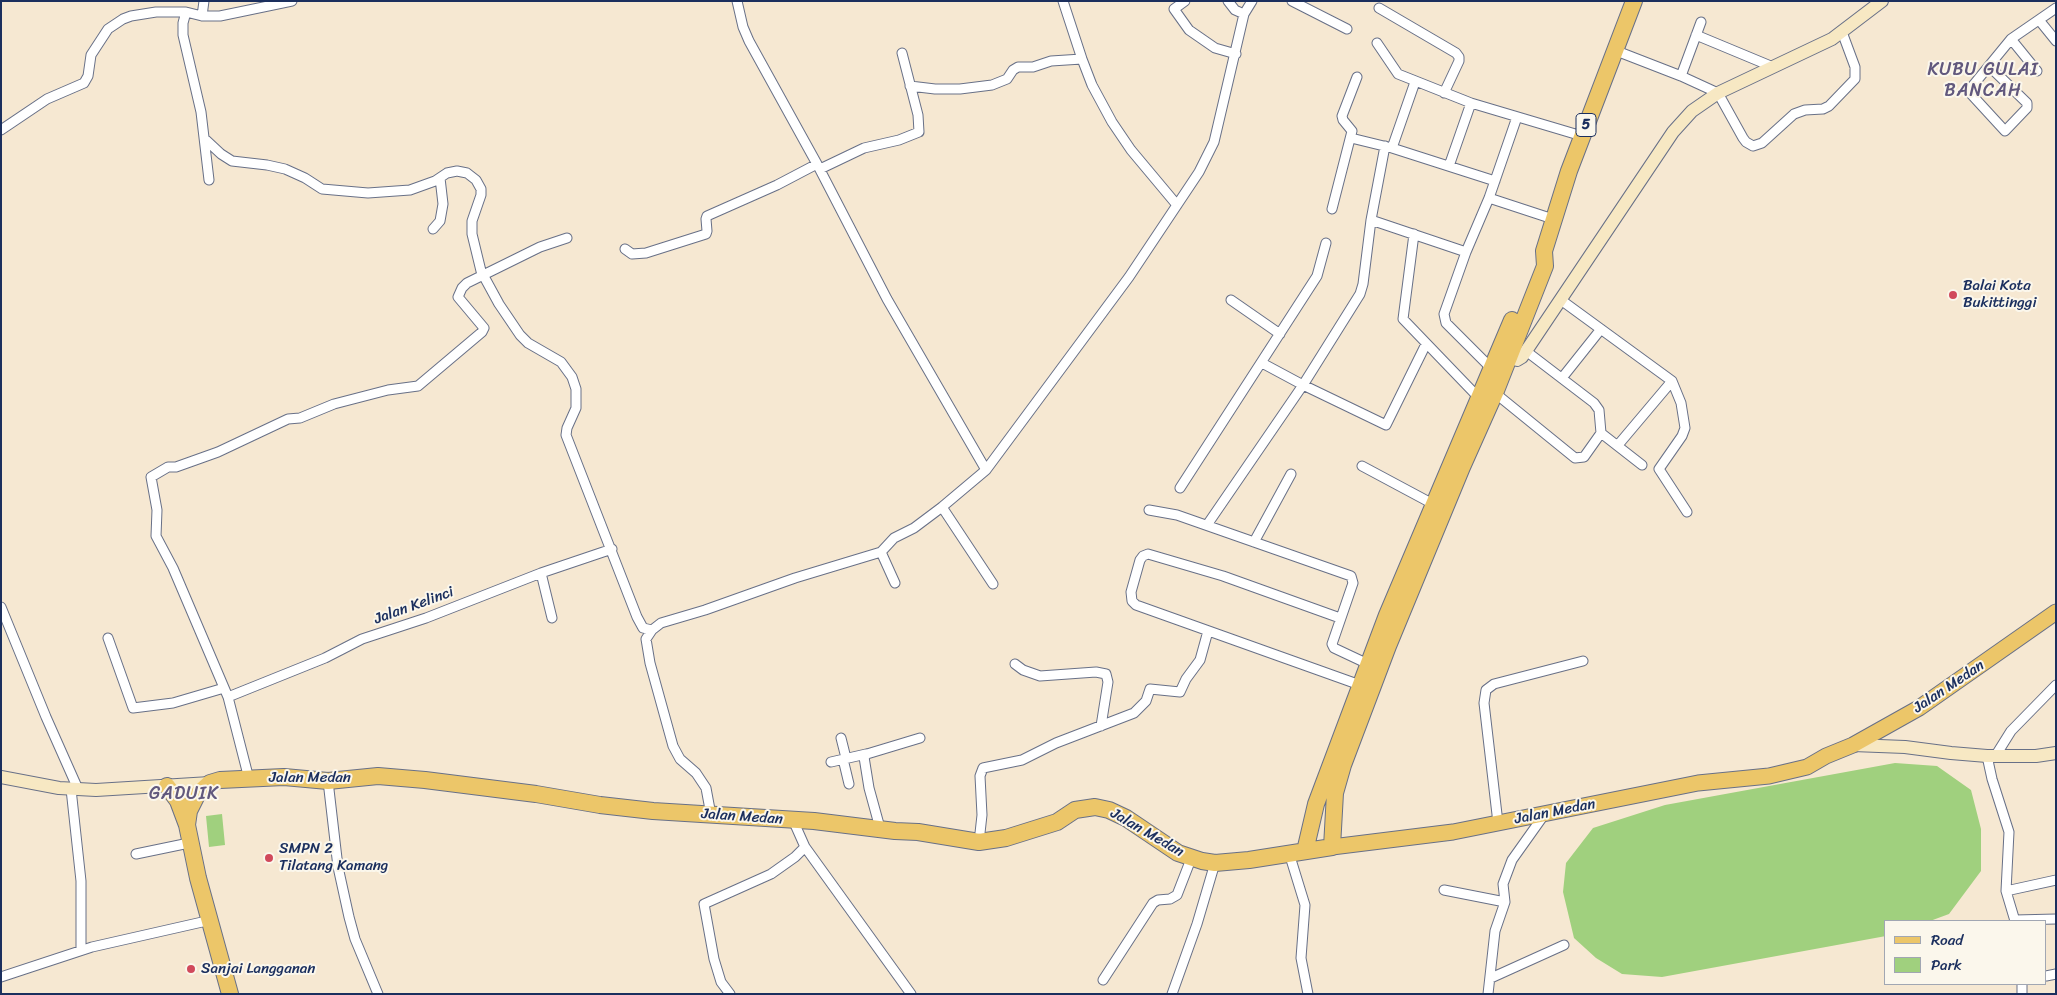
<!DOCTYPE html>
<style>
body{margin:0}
#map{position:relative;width:2057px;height:995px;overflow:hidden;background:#f6e8d2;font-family:Sriracha,sans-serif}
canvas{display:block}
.frame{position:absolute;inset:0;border:2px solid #1b2f5e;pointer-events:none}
.legend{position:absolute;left:1884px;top:920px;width:162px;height:65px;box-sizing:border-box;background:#fbf7ec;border:1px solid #a1a7b3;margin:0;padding:6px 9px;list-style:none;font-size:15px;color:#1b2f5e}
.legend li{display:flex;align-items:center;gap:10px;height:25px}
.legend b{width:25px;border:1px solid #a1a7b3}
</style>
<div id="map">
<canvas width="2057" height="995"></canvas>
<div class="frame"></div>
<ul class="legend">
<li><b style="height:6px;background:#ecc669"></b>Road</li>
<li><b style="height:14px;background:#a0d07e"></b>Park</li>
</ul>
</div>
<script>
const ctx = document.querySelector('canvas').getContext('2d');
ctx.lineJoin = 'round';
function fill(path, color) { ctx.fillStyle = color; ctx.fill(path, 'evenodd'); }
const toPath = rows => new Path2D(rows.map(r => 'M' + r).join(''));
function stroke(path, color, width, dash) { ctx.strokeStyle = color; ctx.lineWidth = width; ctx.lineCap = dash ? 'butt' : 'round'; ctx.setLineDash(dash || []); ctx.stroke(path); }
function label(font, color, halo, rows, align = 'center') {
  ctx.font = font + ' Sriracha,sans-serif'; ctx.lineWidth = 4; ctx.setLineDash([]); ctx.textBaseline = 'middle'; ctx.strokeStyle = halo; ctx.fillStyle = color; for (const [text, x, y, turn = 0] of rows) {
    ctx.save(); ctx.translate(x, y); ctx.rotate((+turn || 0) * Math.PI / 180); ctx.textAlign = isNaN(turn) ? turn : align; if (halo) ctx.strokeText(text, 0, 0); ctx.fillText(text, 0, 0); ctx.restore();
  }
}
fill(toPath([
 [1895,763,1937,766,1971,790,1981,829,1981,871,1949,914,1930,921,1886,921,1886,936,1662,977,1622,974,1596,958,1574,938,1563,892,1566,863,1593,828,1665,805],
 [222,814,225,845,209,847,206,816]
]), '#a0d07e');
const street = toPath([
 [737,1,743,27,749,41,817,164,887,299,986,470],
 [1063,1,1082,59,1092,85,1112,122,1131,150,1177,205],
 [1185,1,1174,9,1189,30,1215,48,1236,54],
 [1228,1,1235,10,1244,14],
 [1292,1,1347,29],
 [1379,8,1456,53,1459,57,1459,61,1444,93],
 [186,12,183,23,183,35,201,112,209,180],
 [202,16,204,1],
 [2039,20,2056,41],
 [1696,35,1773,67],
 [2011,39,2037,71],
 [1377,43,1398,74,1471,103,1582,136],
 [1614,50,1681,76,1718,93,1743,138,1746,142,1753,146,1762,143,1794,114,1805,110,1823,109,1829,106,1855,79,1855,67,1842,32],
 [1989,66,2027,103,2027,108,2005,131,1971,94,1970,89,2011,39,2056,8],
 [1681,76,1701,22],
 [910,86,935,89,960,89,992,85,1007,79,1013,70,1018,67,1033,67,1051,61,1082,59],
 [1,130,47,99,84,83,88,76,91,55,108,29,123,19,131,16,156,12,186,12,202,16,220,16,292,1],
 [1351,138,1392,148,1495,181],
 [206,140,221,154,232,161,267,165,285,169,305,178,322,189,368,193,410,190,435,181,447,173,457,171,467,173,476,180,481,189,481,195,472,221,472,234,481,271,499,304,520,335,528,343,561,362,572,377,576,389,576,408,567,428,566,435,637,617,643,628,652,630],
 [1392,148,1415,82],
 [1449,166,1471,103],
 [820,169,864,148,899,140,919,132,918,115,902,53],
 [1489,198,1553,219],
 [1332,209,1352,131,1343,120,1342,116,1357,77],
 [1371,220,1466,252],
 [433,229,440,221,443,204,440,178],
 [1414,234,1403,319,1479,398],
 [625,249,632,254,646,253,706,234,707,231,706,219,707,216,777,185,817,164],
 [1231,300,1280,334],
 [1561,300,1672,381,1681,403,1685,428,1682,436,1659,469,1687,512],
 [1262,363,1303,385,1386,425,1426,344],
 [1492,369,1446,323,1444,314,1466,252,1489,198,1517,117],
 [1562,378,1601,329],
 [1495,393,1575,458,1584,457,1601,433,1599,410,1594,403,1526,351],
 [1601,433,1642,465],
 [1618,445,1672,381],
 [1362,466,1433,504],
 [1180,488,1317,276,1326,243],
 [942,507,993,584],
 [1149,510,1177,515,1351,576,1353,583,1332,644,1334,648,1368,664],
 [1207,525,1303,385,1360,294,1363,284,1371,220,1385,146],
 [1254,542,1291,474],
 [881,552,895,583],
 [541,573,552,618],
 [1,607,46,717,78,789],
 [1340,618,1223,576,1148,554,1143,556,1140,560,1131,592,1132,601,1136,605,1360,685],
 [108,638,133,708,173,703,224,688],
 [1015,664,1023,670,1040,676,1096,672,1106,674,1108,682,1101,726],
 [228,697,325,658,362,639,426,618,541,573,612,549],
 [841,738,846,758],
 [1996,755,2011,731,2056,685],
 [1987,756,1992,779,2009,832,2006,891,2015,921],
 [843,759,849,784],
 [831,762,866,754],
 [249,779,228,697,173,568,156,536,157,510,151,477,168,467,176,467,218,452,288,419,300,418,334,404,388,390,418,386,482,332,484,328,458,297,462,288,467,283,540,247,567,238],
 [328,781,338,867,349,917,355,939,378,994],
 [71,789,81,881,81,950],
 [711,815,706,788,696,773,680,759,673,746,650,663,646,639,652,630,661,623,705,610,795,578,881,552,894,538,914,528,942,507,986,470,1129,277,1199,172,1214,142,1244,14,1252,1],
 [793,820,805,847,911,994],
 [1498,823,1484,703,1486,690,1494,684,1583,661],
 [880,828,869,788,864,757,867,754,920,738],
 [979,842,982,815,980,776,983,768,1022,760,1056,743,1134,713,1146,701,1150,689,1180,692,1186,679,1200,660,1208,631],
 [1289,853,1305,905,1301,958,1308,994],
 [136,854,189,843],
 [1444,890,1505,902],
 [2006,891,2056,880],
 [2015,920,2056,919],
 [2046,976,2056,974],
 [1,977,92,947,211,920],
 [1491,978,1564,945],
 [1103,980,1153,903,1158,900,1170,899,1177,895,1191,859],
 [730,994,721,982,714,959,704,904,771,874,795,857,805,847],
 [1172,994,1197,924,1215,863],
 [1488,994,1495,931,1505,902,1503,884,1512,860,1544,815],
 [2022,994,2022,984]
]);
const secondary = toPath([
 [1509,357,1517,360,1522,357,1673,132,1692,111,1718,93,1832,39,1882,1],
 [1853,745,1905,747,1951,753,1987,756,2036,756,2056,753],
 [1,777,59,788,96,790,210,783]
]);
const primary = toPath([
 [1332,847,1453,832,1698,783,1769,776,1807,767,1826,756,1853,745,1919,708,2056,612]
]);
const highway = toPath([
 [167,786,178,801,187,825],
 [1305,851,1316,804,1387,615,1512,320],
 [230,994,198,878,187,825,189,811,197,795,210,783,220,780,284,777,328,781,378,776,425,780,536,794,600,805,653,811,814,821,895,831,918,832,979,842,1006,838,1057,822,1075,810,1095,807,1109,810,1126,818,1178,853,1202,861,1215,863,1249,860,1332,847,1335,793,1343,765,1388,646,1462,467,1495,393,1545,266,1544,251,1569,171,1634,1]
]);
stroke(street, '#687087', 11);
stroke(secondary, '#687087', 14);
stroke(primary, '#687087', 17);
stroke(highway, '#687087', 18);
stroke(street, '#fff', 9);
stroke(secondary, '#f7e8c3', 12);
stroke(primary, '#ecc669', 15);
stroke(highway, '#ecc669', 16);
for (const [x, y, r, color] of [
 [1953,295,5,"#d1495b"],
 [269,858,5,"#d1495b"],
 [191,969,5,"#d1495b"]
]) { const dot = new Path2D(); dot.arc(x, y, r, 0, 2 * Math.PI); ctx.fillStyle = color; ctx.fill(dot); stroke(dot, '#fbf7ec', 2); }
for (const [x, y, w] of [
 [1586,125,20]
]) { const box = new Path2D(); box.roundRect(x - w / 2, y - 11.5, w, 23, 4); ctx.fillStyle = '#fbf7ec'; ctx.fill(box); stroke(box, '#1b2f5e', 1); }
label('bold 14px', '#1b2f5e', null, [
 ["5",1586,125]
]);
label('15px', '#1b2f5e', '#fbf7ec', [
 ["Balai Kota",1963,286],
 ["Bukittinggi",1963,303],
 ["SMPN 2",279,849],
 ["Tilatang Kamang",279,866],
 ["Sanjai Langganan",201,969]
], 'left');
label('15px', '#1b2f5e', '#fbf7ec', [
 ["Jalan Kelinci",414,606,-20],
 ["Jalan Medan",1949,687,-34],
 ["Jalan Medan",310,778],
 ["Jalan Medan",1555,812,-11],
 ["Jalan Medan",742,817,4],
 ["Jalan Medan",1147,833,30]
]);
ctx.letterSpacing = '1px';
label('18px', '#61587d', '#fbf7ec', [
 ["KUBU GULAI",1983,70],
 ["BANCAH",1983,91],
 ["GADUIK",184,794]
]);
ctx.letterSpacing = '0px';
</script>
